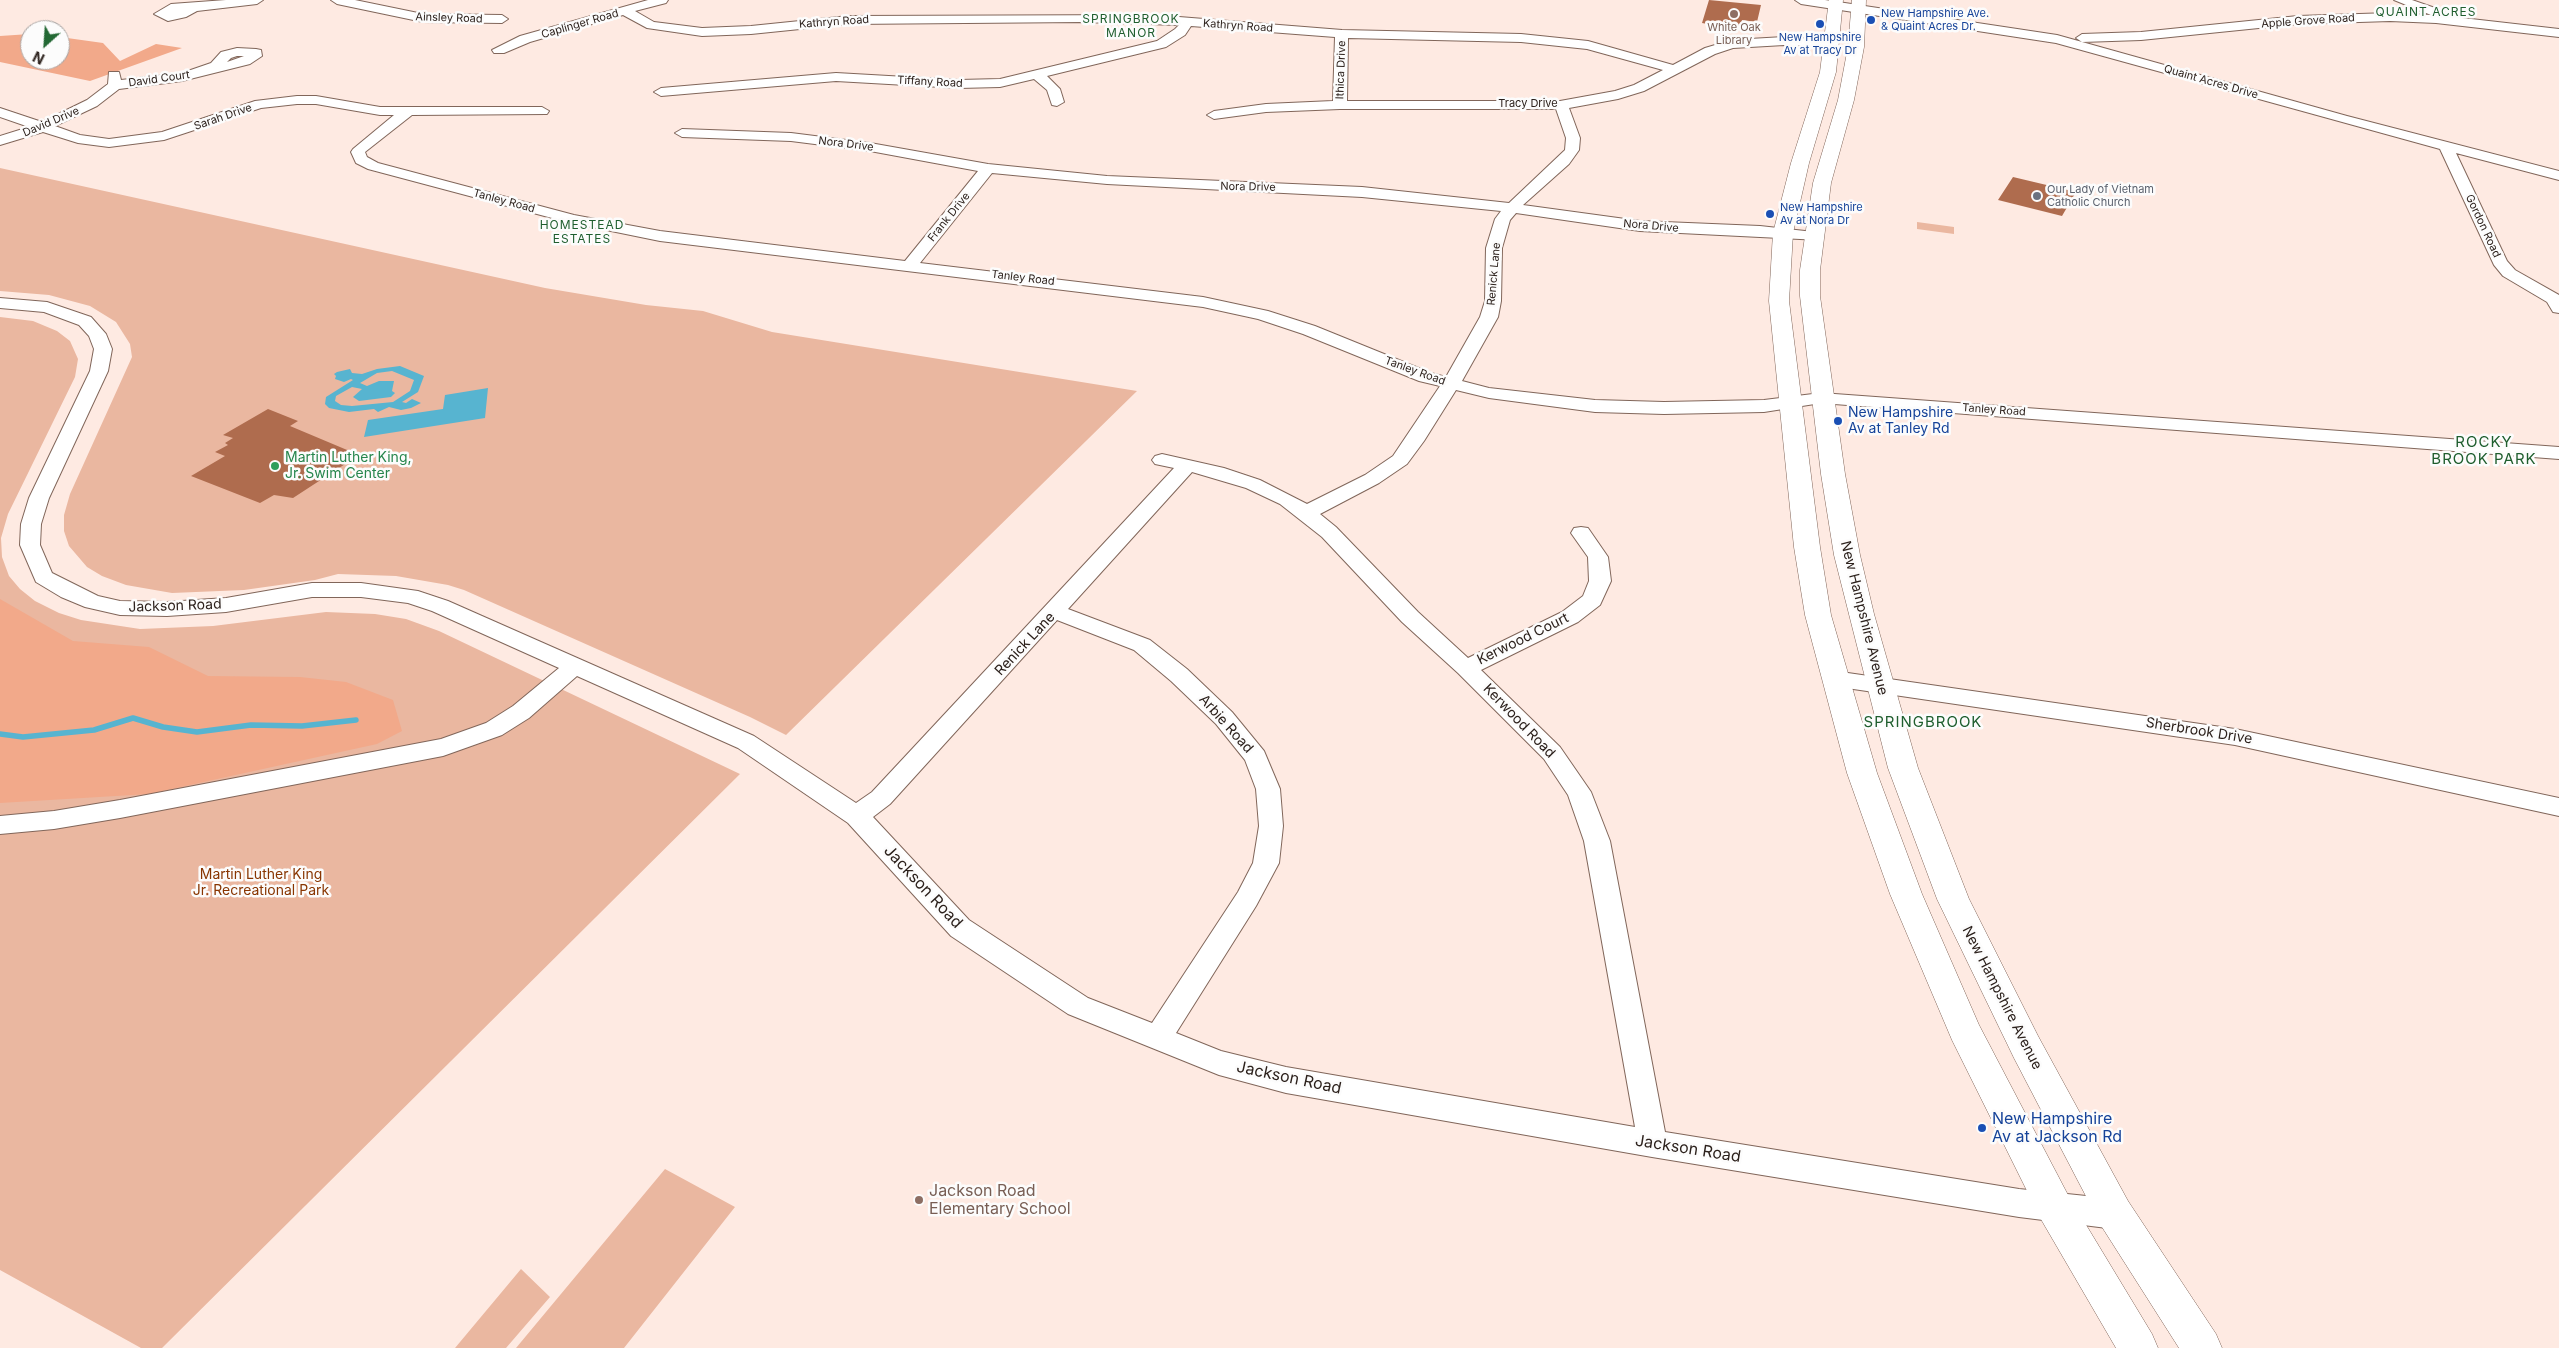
<!DOCTYPE html>
<style>
body{margin:0}
#map{position:relative;width:2559px;height:1348px;overflow:hidden;background:#feeae2;font-family:Inter,sans-serif}
canvas{display:block}
.north{position:absolute;left:20px;top:20px;width:50px;height:50px;box-sizing:border-box;background:#fcfcfc;border:1px solid #a9a4a2;border-radius:50%;rotate:206deg;font-size:14px;font-weight:700;line-height:20px;text-align:center;color:#2c211c}
.north::after{content:'';display:block;margin:auto;width:18px;height:22px;background:#236834;clip-path:polygon(50% 0,100% 100%,50% 72%,0 100%)}
</style>
<div id="map">
<canvas width="2559" height="1348"></canvas>
<div class="north">N</div>
</div>
<script>
const ctx = document.querySelector('canvas').getContext('2d');
ctx.lineJoin = 'round';
function fill(path, color) { ctx.fillStyle = color; ctx.fill(path, 'evenodd'); }
const toPath = rows => new Path2D(rows.map(r => 'M' + r).join(''));
function stroke(path, color, width, dash) { ctx.strokeStyle = color; ctx.lineWidth = width; ctx.lineCap = dash ? 'butt' : 'round'; ctx.setLineDash(dash || []); ctx.stroke(path); }
function label(font, color, halo, rows, align = 'center') {
  ctx.font = font + ' Inter,sans-serif'; ctx.lineWidth = 5; ctx.setLineDash([]); ctx.textBaseline = 'middle'; ctx.strokeStyle = halo; ctx.fillStyle = color; for (const [text, x, y, turn = 0] of rows) {
    ctx.save(); ctx.translate(x, y); ctx.rotate((+turn || 0) * Math.PI / 180); ctx.textAlign = isNaN(turn) ? turn : align; if (halo) ctx.strokeText(text, 0, 0); ctx.fillText(text, 0, 0); ctx.restore();
  }
}
fill(toPath([
 [0,168,545,288,646,305,703,311,772,332,1137,391,786,735,750,717,464,590,448,585,396,576,338,574,315,580,244,590,172,593,126,585,102,576,87,567,69,546,64,531,64,515,70,494,132,357,130,344,116,322,90,306,49,295,0,291],
 [1917,222,1954,227,1954,234,1917,229],
 [0,317,33,321,57,331,70,341,78,359,75,377,8,514,1,538,2,557,9,576,20,589,35,601,59,613,81,620,140,629,213,626,326,612,375,614,406,619,439,631,740,774,162,1348,141,1348,0,1270],
 [665,1169,735,1207,624,1348,516,1348],
 [521,1269,550,1297,506,1348,455,1348]
]), '#eab7a0');
fill(toPath([
 [30,34,30,60,60,60,60,37,103,43,120,61,156,44,182,48,90,81,0,62,0,36],
 [0,599,73,641,149,647,208,676,300,677,346,682,393,700,402,731,377,744,149,794,0,803]
]), '#f2a98a');
fill(toPath([
 [400,366,424,376,418,392,402,402,406,403,412,399,421,403,411,408,401,410,389,407,378,412,374,409,349,412,329,408,325,404,326,397,353,380,351,379,344,382,335,379,336,376,334,374,337,372,350,369,352,373,362,374,377,369],
 [392,371,414,380,410,391,393,402,352,406,341,405,335,401,336,396,352,387,362,389,353,397,359,401,391,397,395,393,392,391,394,381,379,381,367,386,360,383,377,373],
 [488,388,485,418,364,437,368,420,443,409,445,395]
]), '#57b4d0');
stroke(toPath([
 [0,734,23,737,94,730,133,718,163,727,197,732,251,725,302,726,356,720]
]), '#57b4d0', 5.5);
fill(toPath([
 [1709,0,1761,5,1757,22,1742,20,1740,28,1736,27,1736,29,1702,23],
 [2013,177,2076,192,2062,216,1998,200],
 [268,409,298,421,290,426,359,455,293,498,274,495,260,503,191,476,225,456,215,452,228,445,225,443,233,438,223,435]
]), '#af6c4e');
const minor = toPath([
 [226,0,263,0,257,4,197,11,186,17,168,21,154,14,171,4,226,0],
 [331,0,355,0,423,14,502,15,508,19,502,23,423,22,337,4,331,0],
 [648,0,668,0,666,3,635,11,654,22,702,28,751,26,849,16,1154,15,1342,30,1521,34,1588,41,1673,65,1705,48,1732,40,1784,37,1831,40,1837,44,1836,47,1784,45,1733,48,1715,54,1644,91,1618,99,1569,108,1580,138,1579,150,1569,164,1523,205,1640,221,1760,226,1814,232,1822,237,1820,240,1640,231,1516,213,1510,220,1502,248,1501,301,1498,317,1462,381,1489,388,1595,400,1664,402,1764,400,1821,393,2559,447,2559,459,1821,403,1764,412,1664,414,1595,412,1489,398,1456,390,1424,441,1407,464,1379,483,1320,514,1336,527,1418,612,1468,658,1562,612,1583,596,1589,581,1588,557,1571,533,1574,528,1581,527,1588,528,1608,557,1611,581,1600,605,1578,622,1481,670,1560,747,1591,792,1610,841,1665,1132,2019,1189,2115,1199,2126,1204,2130,1214,2126,1224,2115,1229,2019,1217,1652,1157,1286,1093,1219,1075,1068,1014,951,936,848,823,738,748,577,676,529,718,502,735,443,756,120,818,54,829,0,834,0,816,54,811,120,800,441,739,486,723,513,706,559,668,432,611,408,603,361,597,312,597,226,612,167,616,120,615,85,607,61,597,36,582,20,545,21,524,29,498,90,371,94,349,89,336,79,325,44,312,0,308,0,298,47,302,91,317,106,334,112,349,108,371,49,498,41,524,40,545,52,573,98,596,120,601,167,602,226,598,312,583,361,583,418,591,448,601,754,736,856,803,872,792,1174,468,1155,464,1152,460,1155,456,1162,454,1224,468,1260,480,1307,504,1365,475,1393,456,1440,386,1419,381,1303,334,1258,319,1203,307,660,241,567,222,368,169,356,163,351,152,353,149,394,115,380,115,316,104,297,104,261,108,164,140,109,147,78,143,43,132,0,145,0,136,29,127,0,117,0,108,42,122,87,100,108,84,109,72,119,72,121,80,182,73,211,63,221,52,237,48,256,49,261,50,262,56,250,64,182,81,119,89,97,106,55,126,80,135,109,139,162,132,255,101,297,96,316,96,380,107,542,107,549,111,547,114,412,115,365,152,367,157,378,163,574,215,660,231,905,261,978,171,870,151,791,141,682,137,675,133,682,129,791,133,870,143,988,164,1107,176,1362,187,1509,203,1565,150,1566,138,1556,109,1340,109,1266,112,1214,119,1207,115,1214,111,1266,104,1333,101,1335,37,1191,26,1185,35,1166,47,1047,76,1060,89,1064,102,1057,106,1052,105,1047,90,1034,79,1000,87,959,88,836,81,661,96,654,92,661,88,836,73,959,80,1000,79,1157,41,1175,29,1179,25,1082,22,849,24,751,34,702,36,647,28,623,15,530,42,504,53,494,53,492,50,520,36,648,0],
 [1348,38,1521,42,1587,49,1663,70,1634,85,1615,91,1560,101,1347,101,1348,38],
 [237,56,244,56,227,62,231,58,237,56],
 [992,173,1107,184,1362,197,1501,211,1495,219,1486,248,1485,301,1480,317,1446,377,1431,373,1315,326,1268,311,1203,297,920,263,992,173],
 [1192,472,1246,488,1280,504,1322,537,1402,622,1458,673,1544,759,1568,795,1584,841,1635,1127,1286,1067,1221,1051,1176,1033,1256,906,1279,863,1283,826,1280,789,1264,751,1232,712,1187,669,1150,640,1068,609,1192,472],
 [1057,620,1134,650,1171,681,1216,724,1245,760,1256,789,1259,826,1253,863,1238,892,1152,1023,1088,998,969,920,873,817,890,804,1057,620],
 [1795,0,1825,0,2057,35,2347,116,2559,171,2559,180,2456,153,2507,261,2515,270,2559,295,2559,313,2553,312,2547,302,2503,276,2494,265,2440,149,2056,43,1801,4,1795,0],
 [2394,0,2412,0,2438,9,2440,12,2436,15,2559,29,2559,37,2436,23,2390,21,2298,24,2141,40,2082,42,2076,38,2082,34,2141,32,2298,16,2390,13,2431,15,2394,0],
 [1834,671,2235,729,2559,798,2559,816,2235,745,1826,685,1823,679,1826,673,1834,671]
]);
const major = toPath([
 [1829,0,1843,0,1836,72,1809,163,1793,233,1789,301,1820,547,1831,615,1877,773,1922,894,1979,1025,2068,1195,2152,1334,2158,1348,2116,1348,2042,1221,1952,1040,1890,894,1847,773,1805,615,1794,547,1769,301,1773,233,1791,163,1820,72,1829,0],
 [1852,0,1866,0,1864,47,1854,100,1831,183,1820,270,1820,296,1845,474,1860,555,1874,614,1918,768,1969,899,2038,1036,2128,1201,2216,1334,2222,1348,2179,1348,2102,1227,2014,1058,1937,899,1888,768,1834,555,1821,474,1800,296,1800,270,1813,183,1838,100,1848,47,1852,0]
]);
stroke(minor, '#81665a', 2);
stroke(major, '#81665a', 1);
fill(minor, '#fff');
fill(major, '#fff');
for (const [x, y, r, color] of [
 [1734,14,5,"#8d6e63"],
 [1871,20,5,"#1a4fb4"],
 [1820,24,5,"#1a4fb4"],
 [2037,196,5,"#6b7280"],
 [1770,214,5,"#1a4fb4"],
 [1838,421,5,"#1a4fb4"],
 [275,466,5,"#2e9e5b"],
 [1982,1128,5,"#1a4fb4"],
 [919,1200,5,"#8d6e63"]
]) { const dot = new Path2D(); dot.arc(x, y, r, 0, 2 * Math.PI); ctx.fillStyle = color; ctx.fill(dot); stroke(dot, '#fcfcfc', 2); }
label('11px', '#164399', '#fcfcfc', [
 ["New Hampshire Ave.",1881,14],
 ["& Quaint Acres Dr.",1881,27],
 ["New Hampshire",1820,38,"center"],
 ["Av at Tracy Dr",1820,51,"center"],
 ["New Hampshire",1780,208],
 ["Av at Nora Dr",1780,221]
], 'left');
label('11px', '#2c211c', '#fcfcfc', [
 ["Ainsley Road",449,18,2],
 ["Apple Grove Road",2308,21,-4],
 ["Kathryn Road",834,22,-4],
 ["Caplinger Road",580,24,-16],
 ["Kathryn Road",1238,26,4],
 ["Ithica Drive",1341,70,-88],
 ["David Court",159,79,-8],
 ["Tiffany Road",930,82,3],
 ["Quaint Acres Drive",2211,82,16],
 ["Tracy Drive",1528,104],
 ["Sarah Drive",223,117,-19],
 ["David Drive",51,122,-23],
 ["Nora Drive",846,144,7],
 ["Nora Drive",1248,187,1],
 ["Tanley Road",504,201,15],
 ["Frank Drive",949,217,-51],
 ["Nora Drive",1651,226,5],
 ["Gordon Road",2483,226,65],
 ["Renick Lane",1494,274,-85],
 ["Tanley Road",1023,278,7],
 ["Tanley Road",1415,371,20],
 ["Tanley Road",1994,410,4]
]);
label('11px', '#785e54', '#fcfcfc', [
 ["White Oak",1734,28],
 ["Library",1734,41]
]);
label('11px', '#5b616d', '#fcfcfc', [
 ["Our Lady of Vietnam",2047,190],
 ["Catholic Church",2047,203]
], 'left');
ctx.letterSpacing = '1px';
label('12px', '#1f5e2e', '#fcfcfc', [
 ["QUAINT ACRES",2426,12],
 ["SPRINGBROOK",1131,19],
 ["MANOR",1131,33],
 ["HOMESTEAD",582,225],
 ["ESTATES",582,239]
]);
ctx.letterSpacing = '0px';
label('14px', '#164399', '#fcfcfc', [
 ["New Hampshire",1848,413],
 ["Av at Tanley Rd",1848,429]
], 'left');
label('14px', '#27864d', '#fcfcfc', [
 ["Martin Luther King,",285,458],
 ["Jr. Swim Center",285,474]
], 'left');
label('14px', '#2c211c', '#fcfcfc', [
 ["Jackson Road",175,606,-2],
 ["New Hampshire Avenue",1864,618,76],
 ["Kerwood Court",1523,639,-26],
 ["Renick Lane",1025,644,-47],
 ["Kerwood Road",1519,721,46],
 ["Arbie Road",1226,724,48],
 ["Sherbrook Drive",2199,731,9],
 ["New Hampshire Avenue",2002,998,63]
]);
label('14px', '#883501', '#fcfcfc', [
 ["Martin Luther King",261,875],
 ["Jr. Recreational Park",261,891]
]);
ctx.letterSpacing = '1px';
label('15px', '#1f5e2e', '#fcfcfc', [
 ["ROCKY",2484,442],
 ["BROOK PARK",2484,459],
 ["SPRINGBROOK",1923,722]
]);
ctx.letterSpacing = '0px';
label('16px', '#2c211c', '#fcfcfc', [
 ["Jackson Road",923,887,47],
 ["Jackson Road",1289,1078,12],
 ["Jackson Road",1688,1149,9]
]);
label('16px', '#164399', '#fcfcfc', [
 ["New Hampshire",1992,1119],
 ["Av at Jackson Rd",1992,1137]
], 'left');
label('16px', '#785e54', '#fcfcfc', [
 ["Jackson Road",929,1191],
 ["Elementary School",929,1209]
], 'left');
</script>
